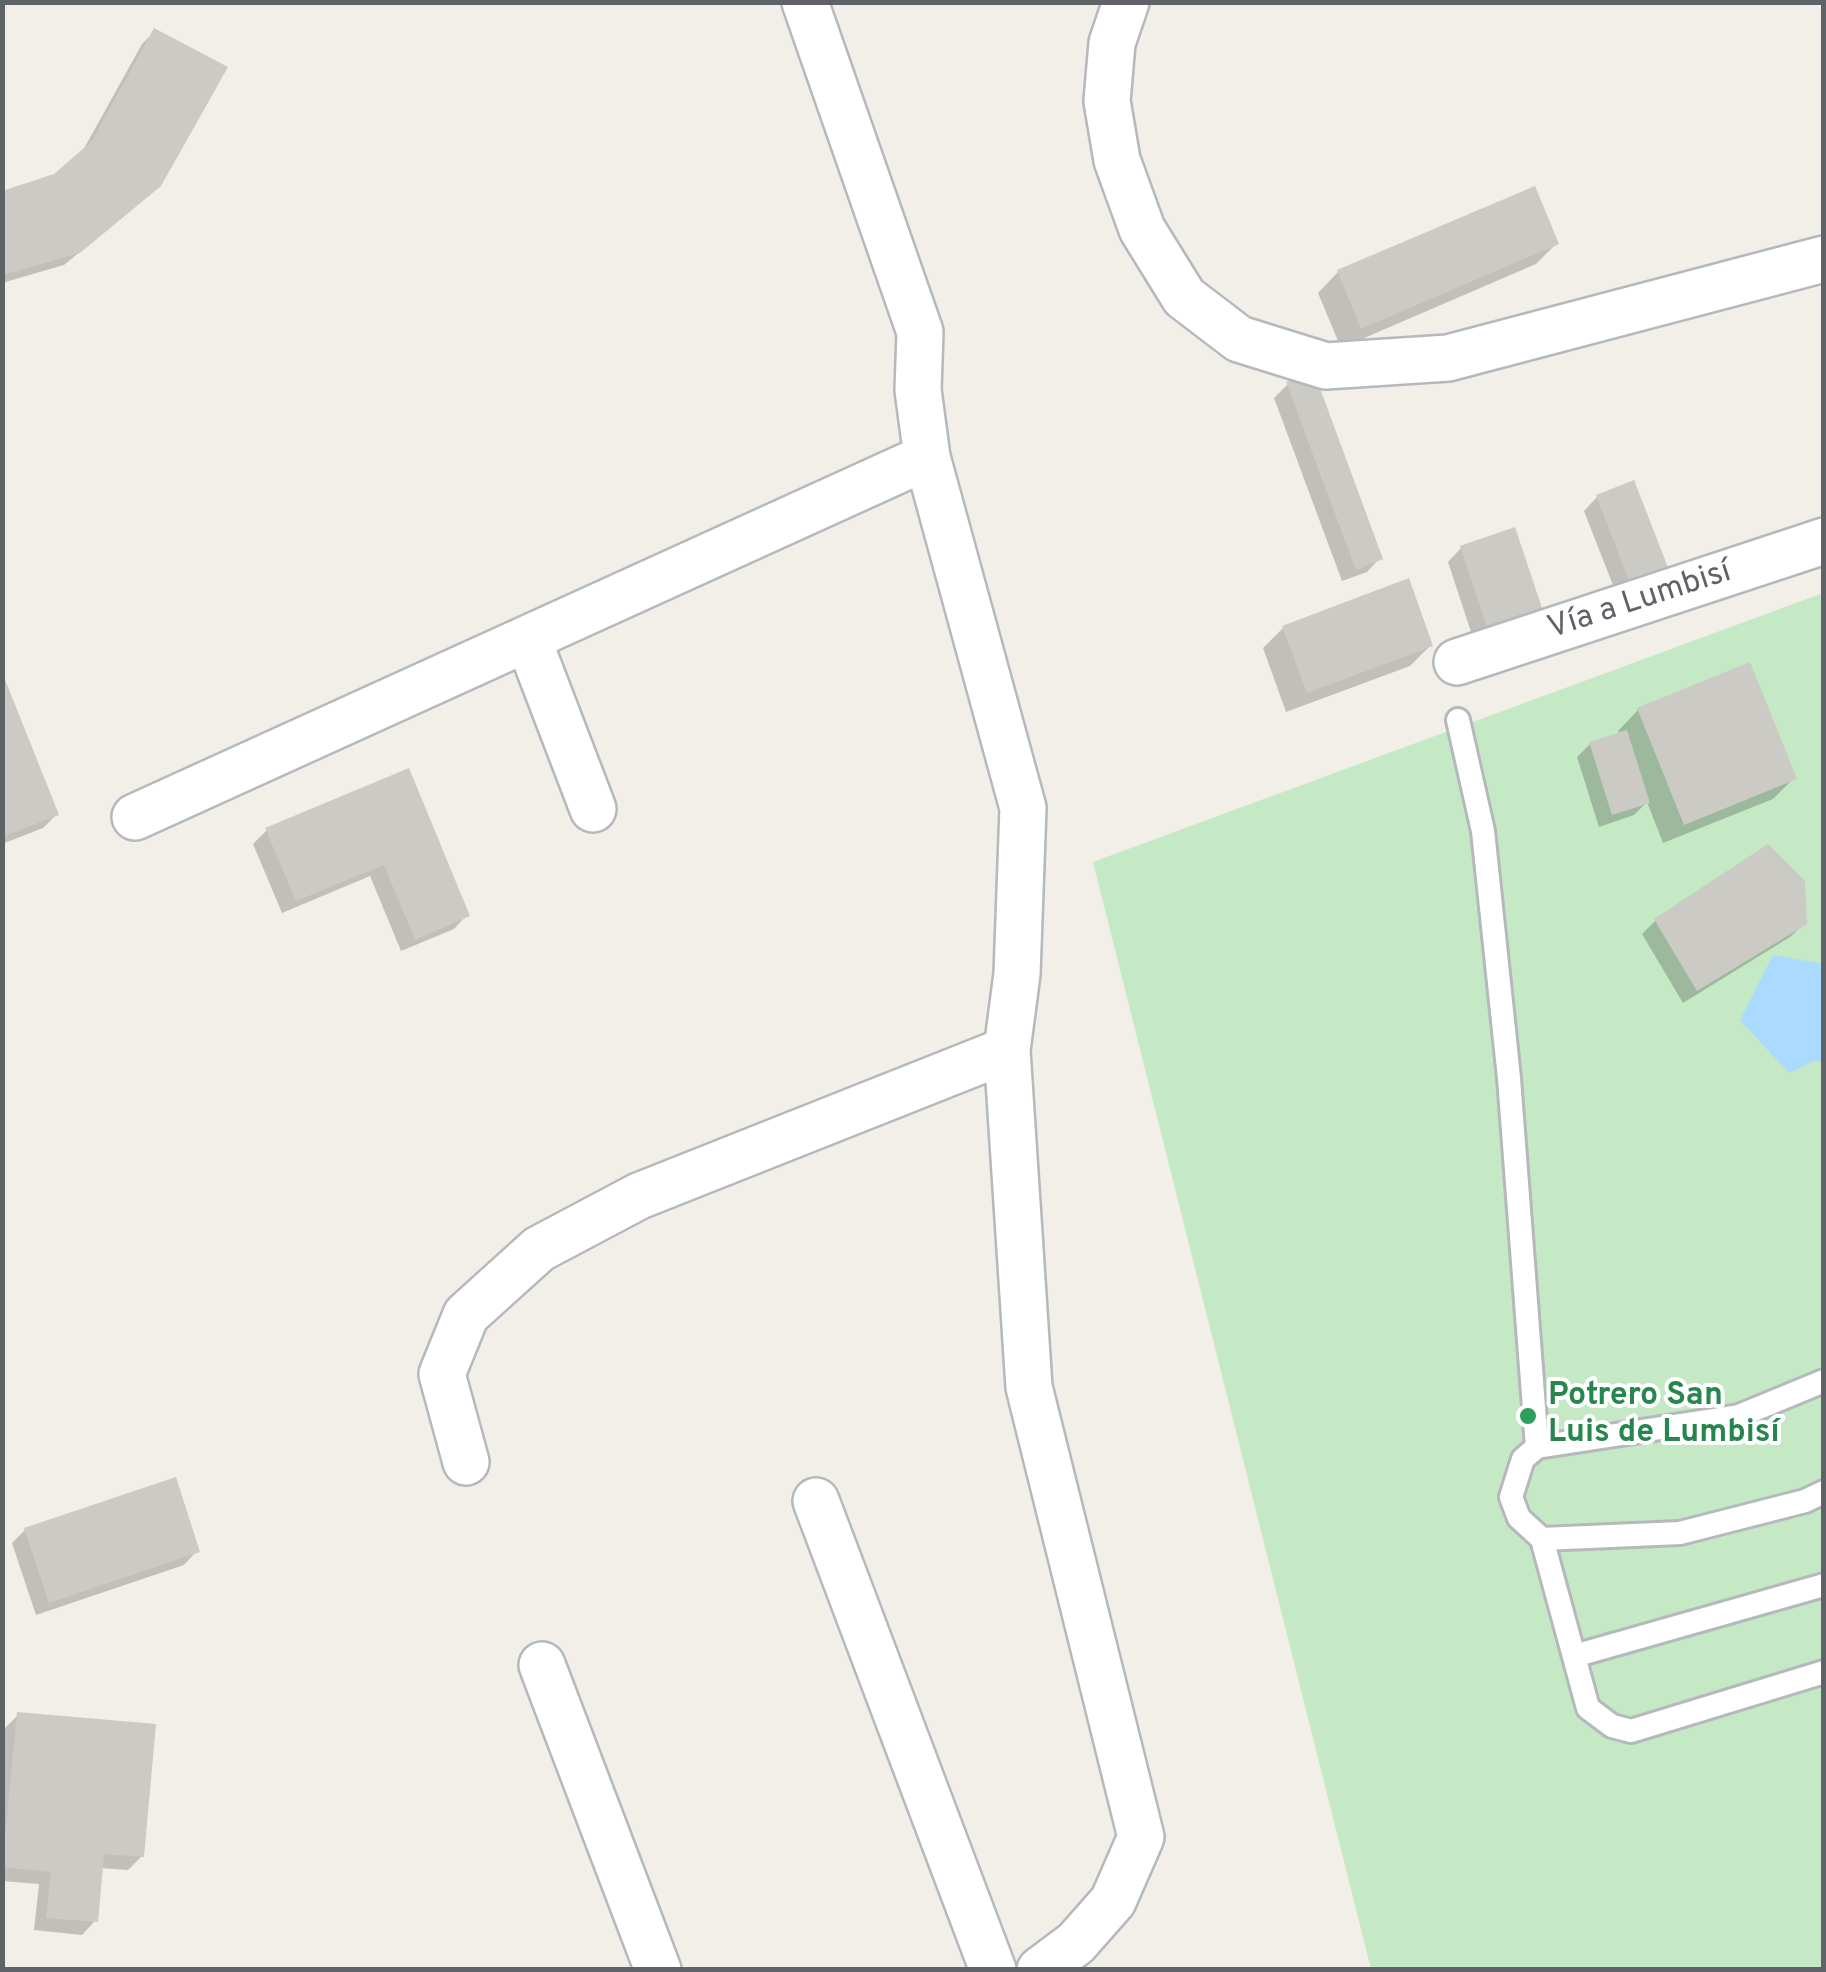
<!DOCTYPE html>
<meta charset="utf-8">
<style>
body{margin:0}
#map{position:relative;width:1826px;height:1972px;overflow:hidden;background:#f1efe8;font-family:Overpass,sans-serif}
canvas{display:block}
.frame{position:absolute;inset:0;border:5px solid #5f6368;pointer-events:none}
</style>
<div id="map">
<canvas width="1826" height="1972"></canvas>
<div class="frame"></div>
</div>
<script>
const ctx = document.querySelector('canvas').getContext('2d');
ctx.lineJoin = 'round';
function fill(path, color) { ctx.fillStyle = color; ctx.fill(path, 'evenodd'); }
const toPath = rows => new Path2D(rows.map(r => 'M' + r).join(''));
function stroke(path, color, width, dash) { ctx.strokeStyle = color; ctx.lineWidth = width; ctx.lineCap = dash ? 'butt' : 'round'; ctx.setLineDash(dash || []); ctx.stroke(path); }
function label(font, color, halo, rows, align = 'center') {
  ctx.font = font + ' Overpass,sans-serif'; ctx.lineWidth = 8; ctx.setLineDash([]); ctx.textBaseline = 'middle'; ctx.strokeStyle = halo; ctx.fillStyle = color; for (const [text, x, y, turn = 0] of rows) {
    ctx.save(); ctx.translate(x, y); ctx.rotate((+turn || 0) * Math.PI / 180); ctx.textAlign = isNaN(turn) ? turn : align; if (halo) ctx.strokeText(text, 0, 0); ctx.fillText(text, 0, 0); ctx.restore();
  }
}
fill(toPath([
 [1823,593,1823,1969,1371,1969,1093,862]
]), '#c5e8c5');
fill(toPath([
 [1773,955,1823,964,1823,1063,1816,1060,1789,1073,1740,1020]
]), '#aadaff');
fill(toPath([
 [155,31,144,199,64,265,2,283,2,194,56,176,81,154,142,44],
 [1556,244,1536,264,1341,348,1318,293,1338,272],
 [1287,385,1380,558,1367,572,1342,581,1274,398],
 [1597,497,1653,583,1618,598,1584,511],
 [1461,548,1540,610,1474,641,1448,562],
 [1283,628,1430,646,1410,666,1286,712,1263,648],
 [2,678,56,815,43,828,2,844],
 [1638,710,1794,778,1773,799,1663,843,1647,802,1634,815,1599,827,1577,757,1590,744,1620,735,1618,731],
 [408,771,467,915,454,929,401,951,370,876,282,913,253,844,267,830],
 [1655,921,1804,924,1790,937,1683,1003,1642,934],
 [25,1530,197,1551,184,1565,36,1615,12,1543],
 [18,1715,142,1856,128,1870,100,1868,95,1921,82,1935,34,1930,39,1884,2,1881,2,1753,5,1728]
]), '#0003');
fill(toPath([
 [154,28,228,67,161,186,80,253,2,275,2,191,54,174,92,141],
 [1535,186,1559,244,1361,329,1337,270],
 [1314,372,1383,559,1356,570,1286,382],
 [1634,480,1669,570,1631,586,1596,495],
 [1515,527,1543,611,1488,630,1460,546],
 [1409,578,1433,646,1307,693,1282,626],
 [1750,662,1797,779,1684,825,1637,708],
 [2,672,59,815,2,837],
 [1627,730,1650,803,1612,815,1589,742],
 [409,768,470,916,415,940,384,865,296,901,265,828],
 [1768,844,1805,881,1807,924,1697,991,1654,919],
 [176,1477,200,1552,49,1603,24,1528],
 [17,1712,156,1724,144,1857,104,1854,98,1922,46,1918,51,1872,2,1867]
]), '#cccac5');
const lane = toPath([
 [1458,720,1483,831,1509,1078,1537,1447],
 [1824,1381,1739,1416,1537,1447,1523,1459,1511,1497,1519,1518,1542,1539,1680,1533,1805,1501,1824,1492],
 [1542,1539,1588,1708,1612,1726,1631,1731,1824,1672],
 [1574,1656,1824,1585]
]);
const street = toPath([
 [805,2,920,332,918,390,927,457,1023,808,1017,974,1007,1050,1029,1387,1141,1837,1113,1901,1076,1943,1040,1970],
 [1126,2,1112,43,1107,101,1117,160,1142,229,1184,297,1239,339,1326,366,1448,358,1824,259],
 [528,639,593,809],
 [1457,662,1824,541],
 [135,817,927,457],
 [466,1462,442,1374,466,1315,539,1249,639,1196,1007,1050],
 [816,1501,993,1970],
 [542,1665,658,1970]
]);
stroke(lane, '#b5b8bc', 28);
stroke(street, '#b5b8bc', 50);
stroke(lane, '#fff', 22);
stroke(street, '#fff', 45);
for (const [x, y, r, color] of [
 [1528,1416,10,"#2e9e5b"]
]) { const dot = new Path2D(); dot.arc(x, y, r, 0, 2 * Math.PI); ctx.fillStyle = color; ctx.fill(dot); stroke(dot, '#fff', 4); }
label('32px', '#5f6368', '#fff', [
 ["Vía a Lumbisí",1640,602,-18]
]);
label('bold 32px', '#27864d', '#fff', [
 ["Potrero San",1548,1398],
 ["Luis de Lumbisí",1548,1435]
], 'left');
</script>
